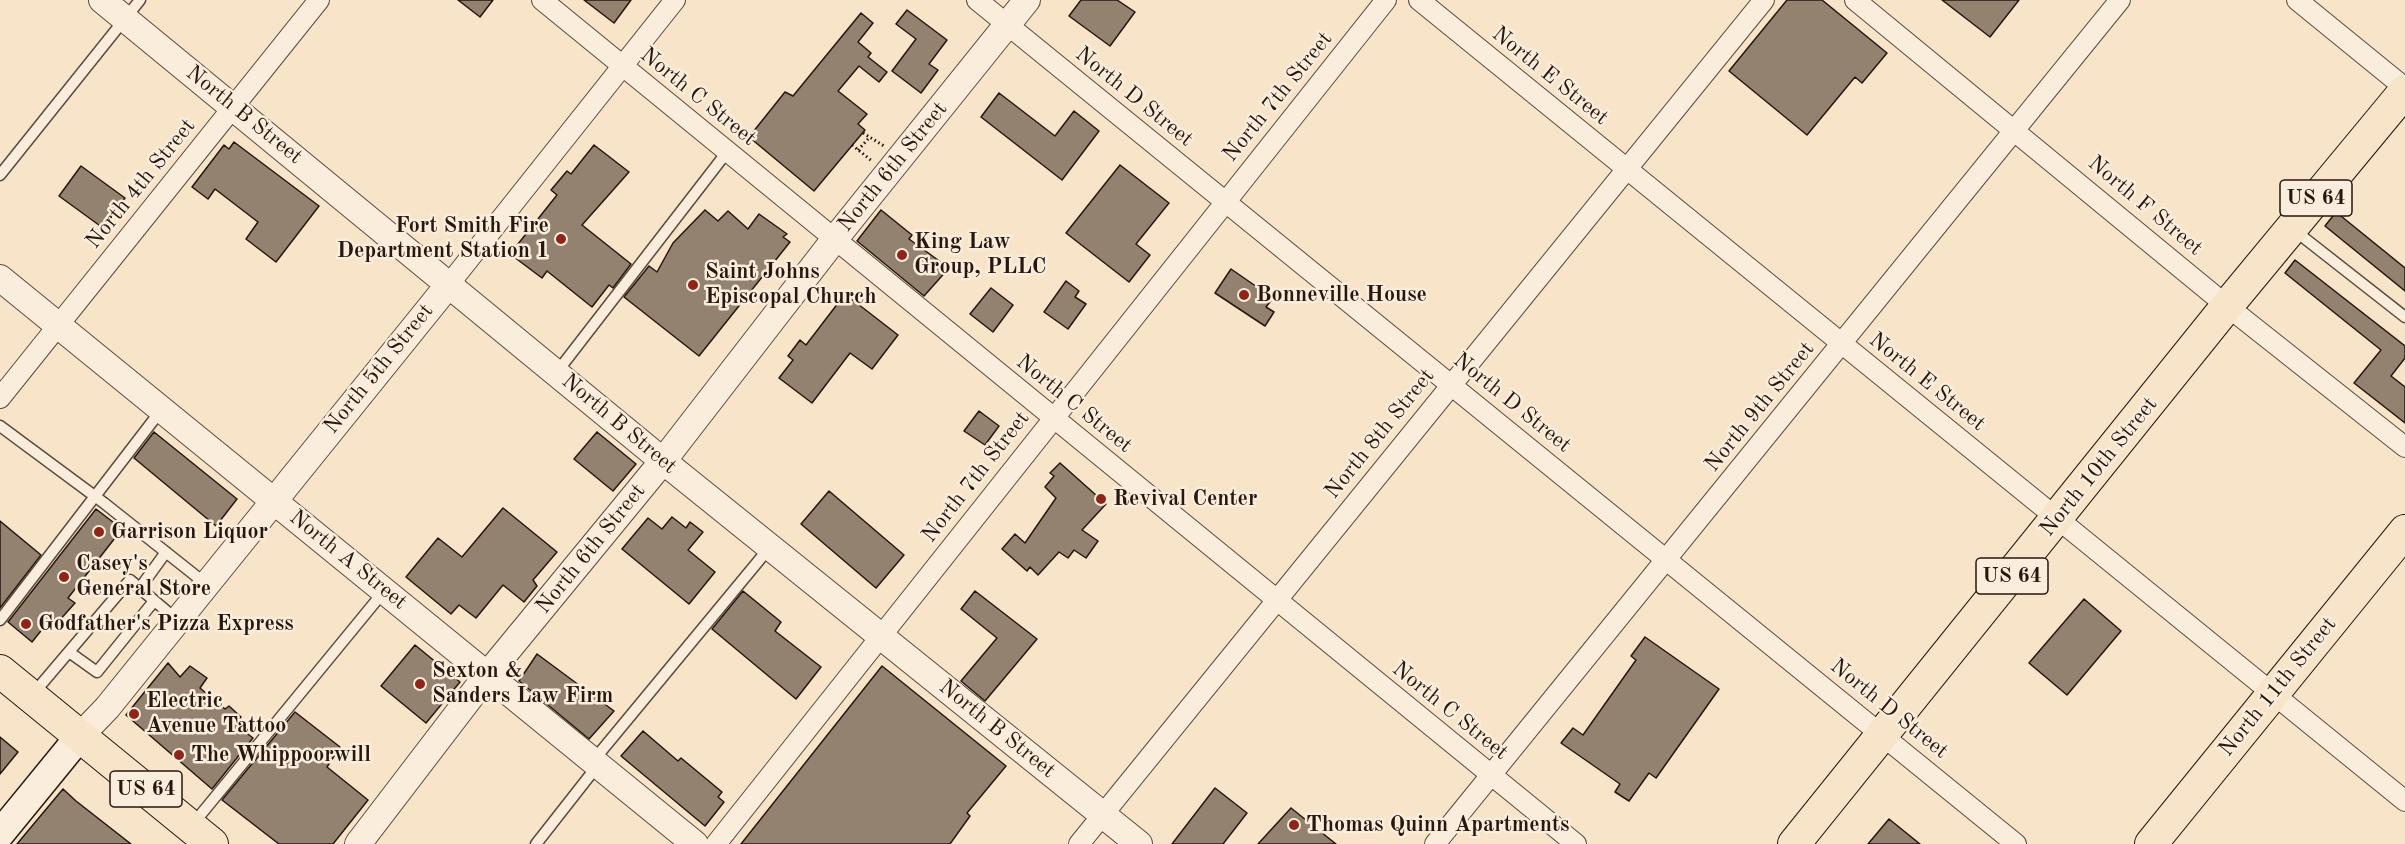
<!DOCTYPE html>
<style>
body{margin:0}
canvas{display:block;background:#f7e4c9}
</style>
<canvas width="2405" height="844"></canvas>
<script>
const ctx = document.querySelector('canvas').getContext('2d');
ctx.lineJoin = 'round';
function fill(path, color) { ctx.fillStyle = color; ctx.fill(path, 'evenodd'); }
const toPath = rows => new Path2D(rows.map(r => 'M' + r).join(''));
function stroke(path, color, width, dash) { ctx.strokeStyle = color; ctx.lineWidth = width; ctx.lineCap = dash ? 'butt' : 'round'; ctx.setLineDash(dash || []); ctx.stroke(path); }
function label(font, color, halo, rows, align = 'center') {
  ctx.font = font + ' "Old Standard TT",serif'; ctx.lineWidth = 5; ctx.setLineDash([]); ctx.textBaseline = 'middle'; ctx.strokeStyle = halo; ctx.fillStyle = color; for (const [text, x, y, turn = 0] of rows) {
    ctx.save(); ctx.translate(x, y); ctx.rotate((+turn || 0) * Math.PI / 180); ctx.textAlign = isNaN(turn) ? turn : align; if (halo) ctx.strokeText(text, 0, 0); ctx.fillText(text, 0, 0); ctx.restore();
  }
}
const building = toPath([
 [458,0,493,0,480,17,458,0],
 [584,0,631,0,614,23,584,0],
 [1081,0,1117,0,1135,12,1110,46,1069,16,1081,0],
 [1787,0,1822,0,1887,53,1862,83,1855,77,1807,135,1729,71,1787,0],
 [1942,0,2019,0,1990,37,1942,0],
 [907,10,947,40,929,64,938,70,921,93,892,71,916,39,896,24,907,10],
 [861,13,873,23,858,42,871,53,868,57,887,72,879,82,859,66,838,91,867,114,858,124,865,130,814,191,749,137,785,92,793,96,861,13],
 [999,93,1055,136,1074,111,1099,131,1062,180,981,117,999,93],
 [234,142,319,206,276,262,246,239,258,222,215,189,208,199,192,187,224,145,229,149,234,142],
 [594,145,629,172,582,225,631,264,613,288,609,285,592,307,547,271,542,278,510,254,557,195,551,190,567,171,571,174,594,145],
 [1120,165,1169,203,1136,244,1150,255,1129,282,1066,233,1120,165],
 [81,166,125,198,103,228,59,196,81,166],
 [705,210,718,221,728,211,748,229,759,214,787,234,783,237,790,242,699,356,624,297,649,266,657,272,673,243,705,210],
 [881,210,912,235,909,239,949,268,924,296,857,241,881,210],
 [2336,212,2405,268,2405,291,2325,226,2336,212],
 [2295,260,2405,346,2405,358,2391,376,2405,387,2405,423,2354,383,2381,350,2285,273,2295,260],
 [1231,269,1273,298,1266,307,1274,312,1265,326,1215,293,1231,269],
 [1066,281,1079,291,1075,297,1086,304,1068,329,1044,312,1066,281],
 [991,288,1013,305,993,332,970,314,991,288],
 [845,294,898,335,872,369,850,353,812,403,779,378,793,360,788,356,800,340,806,345,845,294],
 [979,411,999,426,985,445,964,431,979,411],
 [154,432,237,499,216,526,134,458,154,432],
 [597,432,636,464,613,491,574,459,597,432],
 [1060,463,1106,504,1082,530,1098,541,1086,558,1074,550,1068,558,1059,552,1038,575,1030,567,1027,571,1002,549,1015,534,1025,543,1056,498,1045,487,1054,476,1050,473,1060,463],
 [829,491,904,555,876,588,801,524,829,491],
 [503,508,557,552,533,580,537,586,524,602,503,585,476,618,459,605,451,614,406,577,438,538,462,557,503,508],
 [96,509,122,529,68,598,75,603,58,622,52,617,32,642,8,622,96,509],
 [672,517,686,528,690,522,703,532,688,550,715,572,689,604,622,549,648,518,662,529,672,517],
 [0,521,41,555,0,608,0,521],
 [743,591,781,622,775,631,821,667,796,699,712,629,743,591],
 [975,591,1037,639,985,701,961,681,997,638,961,609,975,591],
 [2084,599,2121,631,2067,695,2029,663,2084,599],
 [1645,637,1719,689,1656,778,1649,773,1629,801,1615,792,1620,784,1561,743,1573,728,1583,735,1636,660,1631,656,1645,637],
 [415,645,460,682,426,723,381,686,415,645],
 [537,654,614,711,589,739,519,681,537,654],
 [168,663,180,677,190,666,207,678,200,688,225,709,229,706,241,717,235,724,253,738,212,789,126,715,168,663],
 [882,666,1006,766,967,813,970,816,950,844,741,844,882,666],
 [295,712,340,747,327,767,368,800,333,844,279,844,222,800,295,712],
 [643,731,678,761,681,758,722,792,718,797,724,802,705,826,621,756,643,731],
 [0,737,18,752,0,774,0,737],
 [1215,788,1247,813,1223,844,1172,844,1215,788],
 [63,789,76,801,131,844,17,844,63,789],
 [1291,808,1336,844,1258,844,1291,808],
 [1889,819,1920,844,1868,844,1889,819]
]);
fill(building, '#938270');
stroke(building, '#27170f', 1.5);
const service = toPath([
 [0,175,140,0],
 [2294,230,2405,317],
 [557,372,727,152],
 [0,426,104,503,206,584],
 [140,588,166,552],
 [0,620,162,409],
 [69,652,97,672,154,601],
 [33,694,130,580,177,620],
 [593,761,770,547],
 [193,824,385,590],
 [536,844,598,765]
]);
const minor = toPath([
 [542,0,1576,844],
 [977,0,2016,844],
 [1419,0,2405,801],
 [1855,0,2227,306,2405,447],
 [2297,0,2405,88],
 [450,283,675,0],
 [0,398,319,0],
 [716,844,1386,0],
 [1079,844,1764,0],
 [1435,844,2120,0]
]);
const tertiary = toPath([
 [102,0,663,461,1139,844],
 [0,278,695,844],
 [80,736,107,708,450,283],
 [358,844,488,674,663,461,834,240,1027,0]
]);
const secondary = toPath([
 [0,834,80,736]
]);
const primary = toPath([
 [0,671,212,844],
 [1794,844,2227,306,2405,91],
 [2151,844,2405,531]
]);
stroke(service, '#5b4a3e', 13);
stroke(minor, '#5b4a3e', 22);
stroke(tertiary, '#5b4a3e', 28);
stroke(secondary, '#27170f', 31);
stroke(primary, '#27170f', 34);
stroke(toPath([
 [863,133,884,146],
 [852,145,872,161],
 [858,150,870,137]
]), '#27170f', 3, [1.5, 3]);
stroke(service, '#faeddc', 10);
stroke(minor, '#faeddc', 20);
stroke(tertiary, '#faeddc', 26);
stroke(secondary, '#faeddc', 28);
stroke(primary, '#f7e4c9', 32);
for (const [x, y, r, color] of [
 [561,239,6,"#8f2418"],
 [902,255,6,"#8f2418"],
 [693,285,6,"#8f2418"],
 [1244,295,6,"#8f2418"],
 [1101,499,6,"#8f2418"],
 [99,532,6,"#8f2418"],
 [64,577,6,"#8f2418"],
 [26,624,6,"#8f2418"],
 [420,684,6,"#8f2418"],
 [134,714,6,"#8f2418"],
 [179,755,6,"#8f2418"],
 [1294,825,6,"#8f2418"]
]) { const dot = new Path2D(); dot.arc(x, y, r, 0, 2 * Math.PI); ctx.fillStyle = color; ctx.fill(dot); stroke(dot, '#faeddc', 2); }
for (const [x, y, w] of [
 [2316,198,72],
 [2012,576,72],
 [146,789,72]
]) { const box = new Path2D(); box.roundRect(x - w / 2, y - 18, w, 36, 4.5); ctx.fillStyle = '#faeddc'; ctx.fill(box); stroke(box, '#27170f', 1.5); }
label('bold 21px', '#27170f', null, [
 ["US 64",2316,198],
 ["US 64",2012,576],
 ["US 64",146,789]
]);
label('22px', '#27170f', '#faeddc', [
 ["North E Street",1550,76,39],
 ["North C Street",698,97,39],
 ["North D Street",1134,97,39],
 ["North 7th Street",1278,97,-51],
 ["North B Street",244,115,39],
 ["North 6th Street",893,167,-51],
 ["North 4th Street",141,184,-51],
 ["North F Street",2145,206,40],
 ["North 5th Street",379,369,-51],
 ["North E Street",1927,382,39],
 ["North D Street",1512,403,39],
 ["North C Street",1074,404,39],
 ["North 9th Street",1760,407,-51],
 ["North B Street",619,424,40],
 ["North 8th Street",1380,434,-51],
 ["North 10th Street",2099,467,-51],
 ["North 7th Street",976,477,-52],
 ["North 6th Street",591,549,-51],
 ["North A Street",348,560,39],
 ["North 11th Street",2278,687,-51],
 ["North D Street",1889,709,39],
 ["North C Street",1450,711,39],
 ["North B Street",997,729,39]
]);
label('bold 22px', '#27170f', '#faeddc', [
 ["Fort Smith Fire",549,226,"right"],
 ["Department Station 1",549,251,"right"],
 ["King Law",914,242],
 ["Group, PLLC",914,267],
 ["Saint Johns",705,272],
 ["Episcopal Church",705,297],
 ["Bonneville House",1256,295],
 ["Revival Center",1113,499],
 ["Garrison Liquor",111,532],
 ["Casey's",76,564],
 ["General Store",76,589],
 ["Godfather's Pizza Express",38,624],
 ["Sexton &",432,671],
 ["Sanders Law Firm",432,696],
 ["Electric",146,701],
 ["Avenue Tattoo",146,726],
 ["The Whippoorwill",191,755],
 ["Thomas Quinn Apartments",1306,825]
], 'left');
</script>
